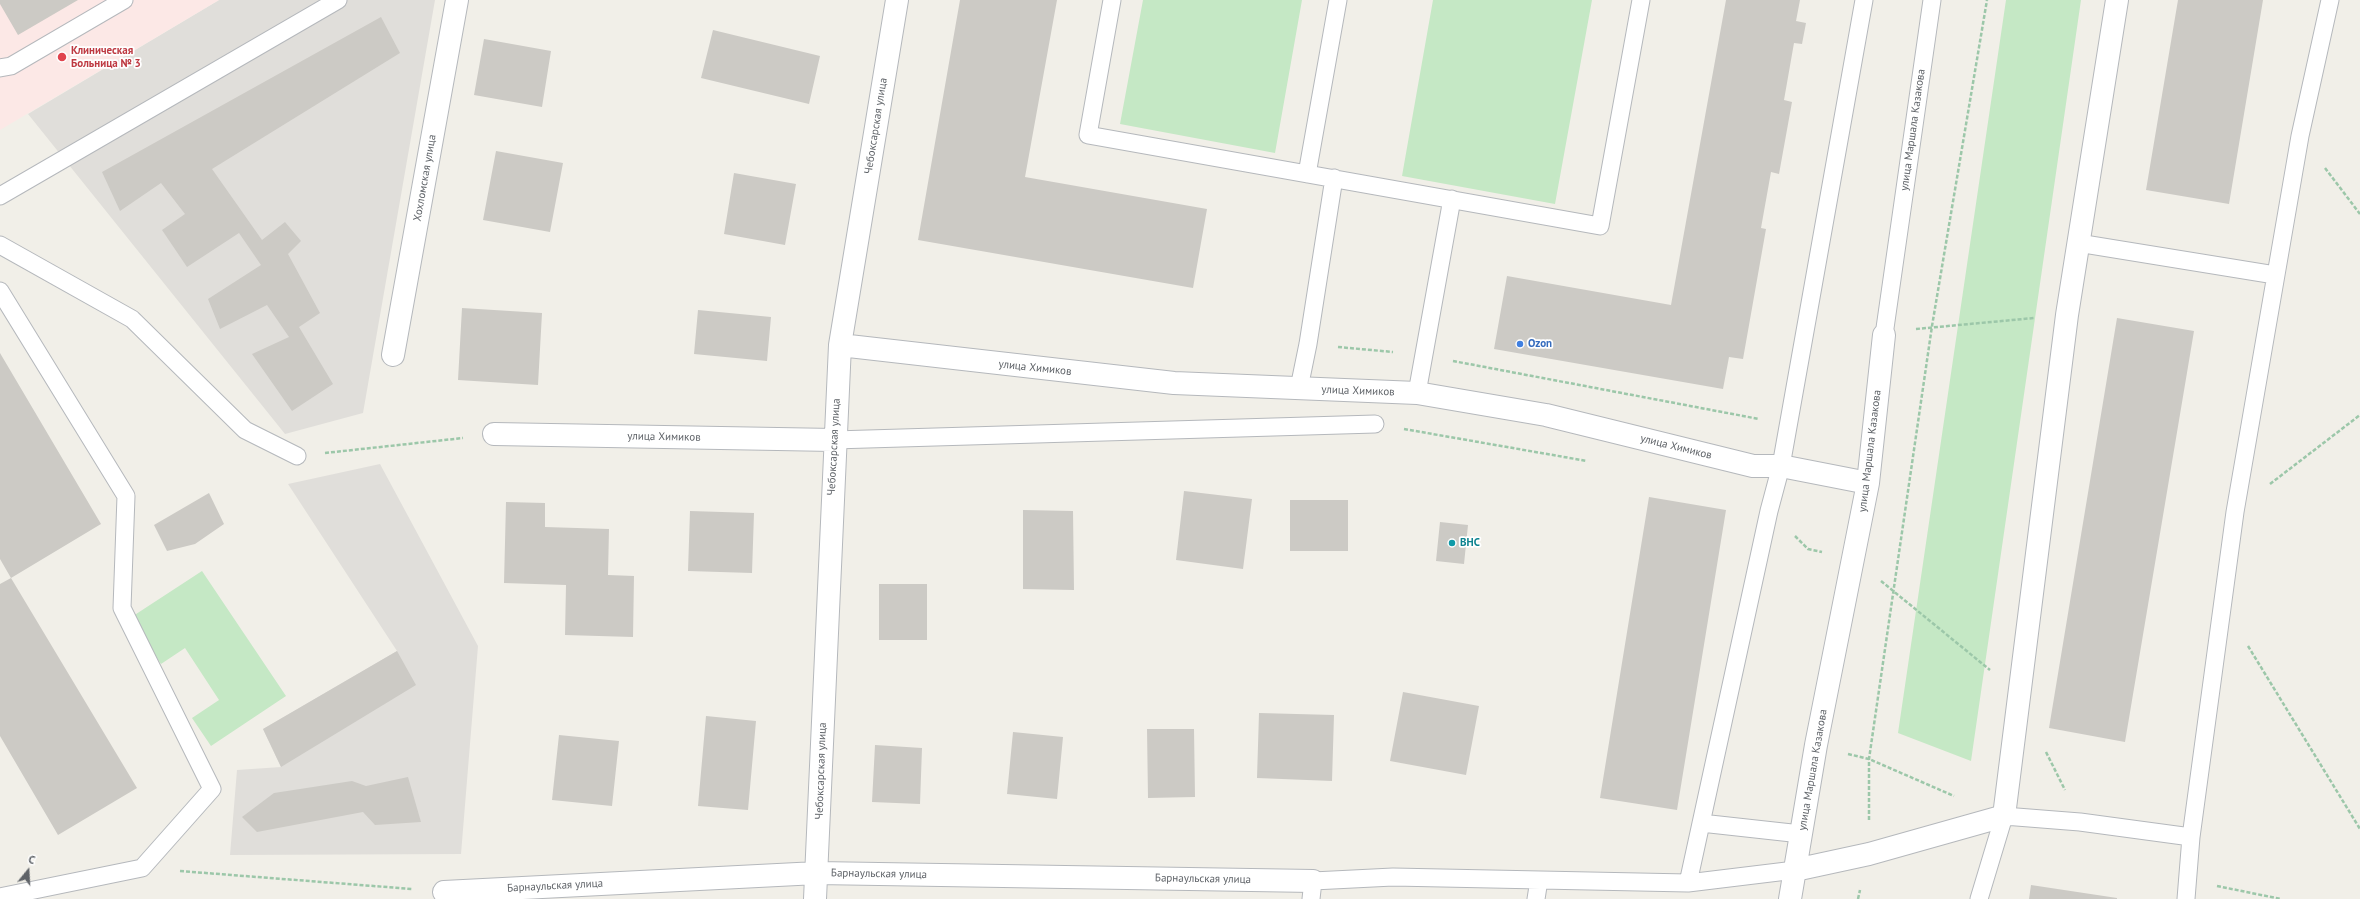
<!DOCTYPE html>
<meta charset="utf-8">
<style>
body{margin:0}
#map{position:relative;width:2360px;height:899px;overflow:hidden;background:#f1efe8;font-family:"PT Sans",sans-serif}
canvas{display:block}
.north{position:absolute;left:8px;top:851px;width:40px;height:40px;-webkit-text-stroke:3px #fff;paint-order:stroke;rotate:18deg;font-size:11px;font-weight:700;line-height:16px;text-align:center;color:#5f6368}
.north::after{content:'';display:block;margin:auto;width:14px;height:18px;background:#5f6368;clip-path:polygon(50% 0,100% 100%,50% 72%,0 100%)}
</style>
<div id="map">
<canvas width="2360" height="899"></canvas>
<div class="north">С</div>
</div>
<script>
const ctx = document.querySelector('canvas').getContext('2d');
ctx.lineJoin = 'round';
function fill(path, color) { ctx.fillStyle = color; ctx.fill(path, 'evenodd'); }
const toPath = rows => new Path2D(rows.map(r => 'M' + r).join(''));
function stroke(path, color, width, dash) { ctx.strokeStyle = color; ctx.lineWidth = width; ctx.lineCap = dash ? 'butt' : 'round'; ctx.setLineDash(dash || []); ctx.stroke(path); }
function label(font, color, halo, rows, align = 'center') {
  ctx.font = font + ' "PT Sans",sans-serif'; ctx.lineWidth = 3.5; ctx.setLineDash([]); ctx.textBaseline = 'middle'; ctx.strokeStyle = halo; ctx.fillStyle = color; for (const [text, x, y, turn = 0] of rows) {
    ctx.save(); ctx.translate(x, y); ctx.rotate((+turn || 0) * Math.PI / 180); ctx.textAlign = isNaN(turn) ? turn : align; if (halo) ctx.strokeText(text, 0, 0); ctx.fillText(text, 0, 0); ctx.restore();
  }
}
fill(toPath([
 [219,0,435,0,363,413,285,434,28,114],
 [380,464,478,646,461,854,230,855,237,770,281,767,263,729,397,651,288,484]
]), '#e0deda');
fill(toPath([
 [0,0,219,0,0,130]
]), '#fce8e6');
fill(toPath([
 [1143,0,1302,0,1275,153,1120,124],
 [1433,0,1592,0,1555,204,1402,176],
 [2006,0,2081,0,1971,761,1898,733],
 [202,571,286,696,211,746,192,718,219,700,185,648,161,664,130,618]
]), '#c5e8c5');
fill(toPath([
 [0,0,78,0,18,35,0,4],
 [960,0,1057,0,1025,177,1207,209,1193,288,918,240],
 [1726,0,1800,0,1796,21,1806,23,1802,44,1794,43,1784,100,1792,102,1779,174,1771,172,1761,228,1766,229,1743,359,1729,357,1723,389,1494,349,1507,276,1671,305],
 [2178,0,2263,0,2229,204,2146,190],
 [381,17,400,53,212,169,262,240,285,222,301,241,288,254,320,313,299,327,333,384,292,411,252,354,289,337,267,305,220,329,208,299,261,265,239,233,187,267,162,230,185,214,161,183,120,211,102,172],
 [713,30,820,56,809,104,701,78],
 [484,39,551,51,542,107,474,95],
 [496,151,563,163,550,232,483,220],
 [734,173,796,184,785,245,724,234],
 [462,308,542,313,538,385,458,380],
 [698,310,771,317,767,361,694,354],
 [2117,318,2194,331,2125,742,2049,728],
 [0,353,101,524,11,578,0,559],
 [1184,491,1252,499,1243,569,1176,560],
 [209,493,224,524,195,544,167,551,154,525],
 [1649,497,1726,510,1677,810,1600,798],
 [1290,500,1348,500,1348,551,1290,551],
 [506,502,545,503,545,527,609,529,608,575,634,576,633,637,565,635,566,585,504,583],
 [1023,510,1073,511,1074,590,1023,589],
 [690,511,754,513,752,573,688,571],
 [1440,522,1468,525,1464,564,1436,561],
 [11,578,137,788,58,835,0,736,0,584],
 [879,584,927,584,927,640,879,640],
 [397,651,416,685,281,767,263,729],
 [1403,692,1479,706,1466,775,1390,761],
 [1259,713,1334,715,1332,781,1257,778],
 [706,716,756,721,748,810,698,806],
 [1147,729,1194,729,1195,797,1148,798],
 [1013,732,1063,737,1057,799,1007,794],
 [559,735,619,741,612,806,552,800],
 [875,745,922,748,920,804,872,802],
 [408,777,421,822,375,825,363,812,257,832,242,817,274,793,352,781,366,786],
 [2031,885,2117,898,2117,899,2029,899]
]), '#cccac5');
const lane = toPath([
 [1112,0,1088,135,1600,226,1641,0],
 [0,68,11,66,124,0],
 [1307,174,1338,0],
 [0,196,338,0],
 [2078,243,2275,275],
 [0,245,132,319,245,430,297,456],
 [0,291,126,496,122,608,212,789,142,868,0,897],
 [1884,335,1932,0],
 [1299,388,1308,344,1334,178],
 [1417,393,1452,199],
 [834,440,1375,424],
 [1701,823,1801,834],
 [1688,883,1769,511,1781,466,1864,0],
 [1311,899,1313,881,1393,877,1688,883,1795,870],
 [1536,899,1539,880],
 [1979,899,2004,816,2080,822,2191,837],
 [2186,899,2191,837,2235,512,2300,136,2330,0]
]);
const street = toPath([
 [840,345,1174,383,1417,393,1546,415,1753,466,1781,466,1868,483],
 [393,355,457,0],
 [494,434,834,440],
 [1795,870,1869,854,2004,816,2067,315,2117,0],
 [444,892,817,873,1313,881],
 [815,899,840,345,897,0],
 [1790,899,1816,745,1868,483,1884,335]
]);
stroke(lane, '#b5b8bc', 19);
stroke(street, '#b5b8bc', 24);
stroke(toPath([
 [2325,168,2360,214],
 [1916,329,2034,318],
 [1338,347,1393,352],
 [1453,361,1759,419],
 [1404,429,1587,461],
 [325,453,463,438],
 [2270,484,2360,415],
 [1795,536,1808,549,1822,552],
 [1881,581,1990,670],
 [2248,646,2360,829],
 [2046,752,2065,790],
 [1848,754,1869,759,1954,796],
 [1869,820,1869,759,1932,326,1987,0],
 [180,871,412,889],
 [2217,886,2281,899],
 [1858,899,1860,890]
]), '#9cc7a9', 2.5, [4, 2]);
stroke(lane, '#fff', 17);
stroke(street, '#fff', 22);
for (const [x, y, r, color] of [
 [62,57,5,"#e0444e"],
 [1520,344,4,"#3f7fe0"],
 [1452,543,4,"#0f9aa8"]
]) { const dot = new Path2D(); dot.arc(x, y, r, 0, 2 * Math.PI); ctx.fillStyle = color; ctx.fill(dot); stroke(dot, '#fff', 1.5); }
label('bold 11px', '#be3a42', '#fff', [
 ["Клиническая",71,51],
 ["Больница № 3",71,64]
], 'left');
label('11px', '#5f6368', '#fff', [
 ["Чебоксарская улица",876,126,-81],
 ["улица Маршала Казакова",1913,130,-82],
 ["Хохломская улица",425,178,-80],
 ["улица Химиков",1035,368,6],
 ["улица Химиков",1358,391,2],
 ["улица Химиков",664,437,1],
 ["Чебоксарская улица",834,447,-87],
 ["улица Химиков",1676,447,14],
 ["улица Маршала Казакова",1870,451,-83],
 ["улица Маршала Казакова",1813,770,-80],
 ["Чебоксарская улица",821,771,-88],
 ["Барнаульская улица",879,874,1],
 ["Барнаульская улица",1203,879,1],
 ["Барнаульская улица",555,886,-3]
]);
label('bold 11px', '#366cbe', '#fff', [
 ["Ozon",1528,344]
], 'left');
label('bold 11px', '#0d838f', '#fff', [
 ["ВНС",1460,543]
], 'left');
</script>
